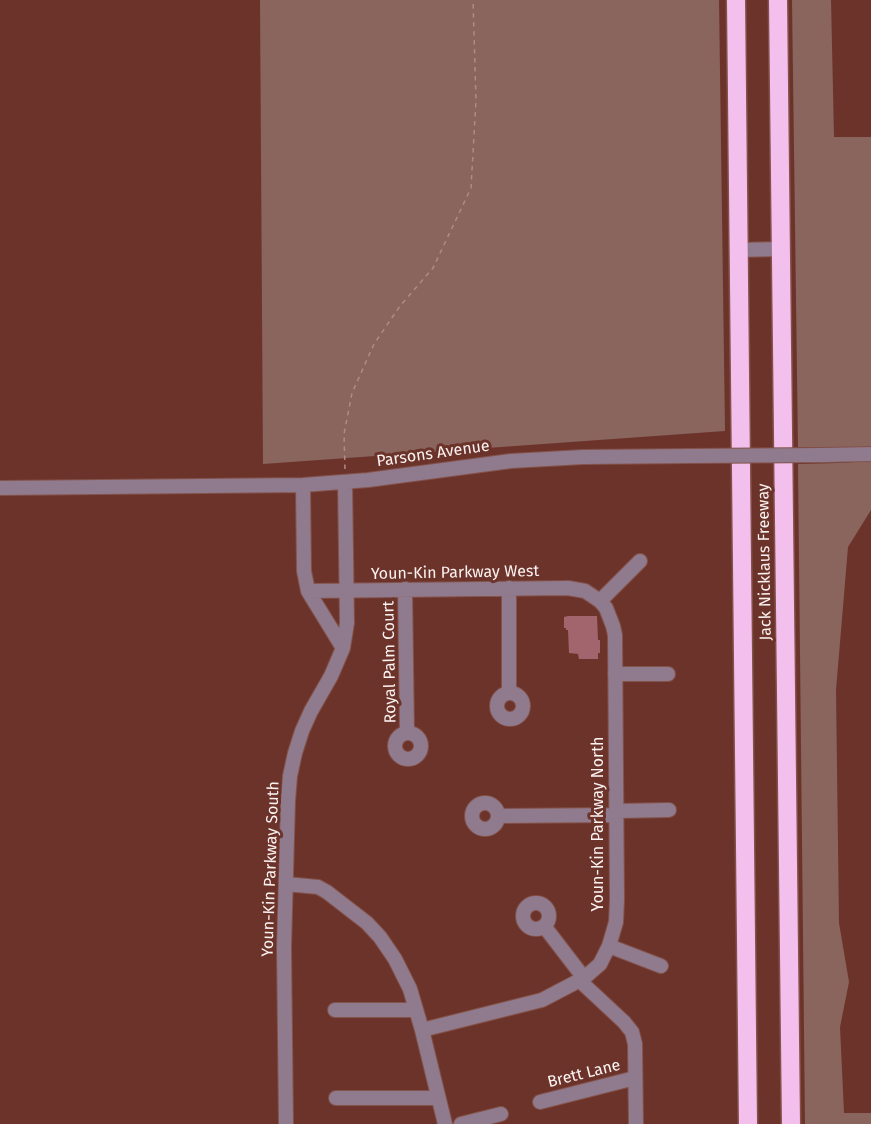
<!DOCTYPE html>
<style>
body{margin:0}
canvas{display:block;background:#6c332a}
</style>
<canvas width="871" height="1124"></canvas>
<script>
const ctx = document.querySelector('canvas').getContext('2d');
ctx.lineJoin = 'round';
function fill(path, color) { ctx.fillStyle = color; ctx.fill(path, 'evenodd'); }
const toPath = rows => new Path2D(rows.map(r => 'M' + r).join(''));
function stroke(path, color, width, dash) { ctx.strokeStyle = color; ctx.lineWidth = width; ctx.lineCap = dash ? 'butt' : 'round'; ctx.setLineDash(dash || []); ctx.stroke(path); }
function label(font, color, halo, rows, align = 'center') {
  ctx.font = font + ' "Fira Sans",sans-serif'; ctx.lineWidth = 6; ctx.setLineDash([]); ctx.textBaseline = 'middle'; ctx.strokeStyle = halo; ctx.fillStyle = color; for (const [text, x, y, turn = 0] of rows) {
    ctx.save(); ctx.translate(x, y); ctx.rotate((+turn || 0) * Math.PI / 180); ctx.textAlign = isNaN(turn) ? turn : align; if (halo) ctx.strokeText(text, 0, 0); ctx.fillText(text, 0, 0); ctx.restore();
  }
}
fill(toPath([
 [260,0,719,0,725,431,263,464],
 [792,0,831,0,834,137,871,137,871,447,798,447],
 [871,461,871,510,848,547,836,690,839,923,849,982,840,1027,844,1113,871,1113,871,1124,805,1124,798,464,839,463]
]), '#89655e');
fill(toPath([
 [568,616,597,616,598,640,600,640,600,653,598,653,598,659,579,659,578,654,569,653,568,630,566,630,566,628,564,628,564,617]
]), '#a2646d');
const minor = toPath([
 [738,250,780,249],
 [825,455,871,454],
 [303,485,304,571,308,591,343,648],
 [0,488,303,485,368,480,511,461,583,457,689,456],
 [509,588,509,693],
 [405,589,407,733],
 [308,591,568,588,585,591,600,601,606,608,613,626,615,635,617,900,616,922,609,946,600,964,584,978,542,1000,422,1030],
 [600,601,640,561],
 [615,674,668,674],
 '497 706a13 13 0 1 1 26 0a13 13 0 1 1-26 0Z',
 '395 746a13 13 0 1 1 26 0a13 13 0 1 1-26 0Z',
 '472 816a13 13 0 1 1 26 0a13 13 0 1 1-26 0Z',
 [616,811,669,810],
 [498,816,616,815],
 [286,884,318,887,327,892,367,923,380,937,395,959,410,989,422,1030,445,1124],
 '523 916a13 13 0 1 1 26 0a13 13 0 1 1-26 0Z',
 [544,926,584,978],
 [609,946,661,966],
 [580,981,624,1022,632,1032,635,1044,636,1124],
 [335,1010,416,1010],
 [336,1098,438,1098],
 [540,1102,635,1078],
 [286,1124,284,947,288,801,290,776,295,753,302,731,311,711,331,676,343,648,347,623,345,482],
 [461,1124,501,1114]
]);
const highway = toPath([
 [736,0,748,1124],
 [778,0,791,1124]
]);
stroke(minor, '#83524a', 16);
stroke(highway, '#83524a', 21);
stroke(toPath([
 [345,469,344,434,352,393,374,344,400,306,433,268,471,188,476,100,473,0]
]), '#ae8c86', 1.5, [4.5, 4.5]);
stroke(minor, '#907a8d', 14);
stroke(highway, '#f3c0ed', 18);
const minorBridge = toPath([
 [689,456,825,455]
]);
stroke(minorBridge, '#83524a', 16, []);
stroke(minorBridge, '#907a8d', 14);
label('16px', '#faf2f1', '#6c332a', [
 ["Parsons Avenue",433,454,-8],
 ["Jack Nicklaus Freeway",765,562,-91],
 ["Youn-Kin Parkway West",455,573,-1],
 ["Royal Palm Court",390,662,-91],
 ["Youn-Kin Parkway North",599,824,-90],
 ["Youn-Kin Parkway South",271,869,-88],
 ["Brett Lane",584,1074,-14]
]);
</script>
